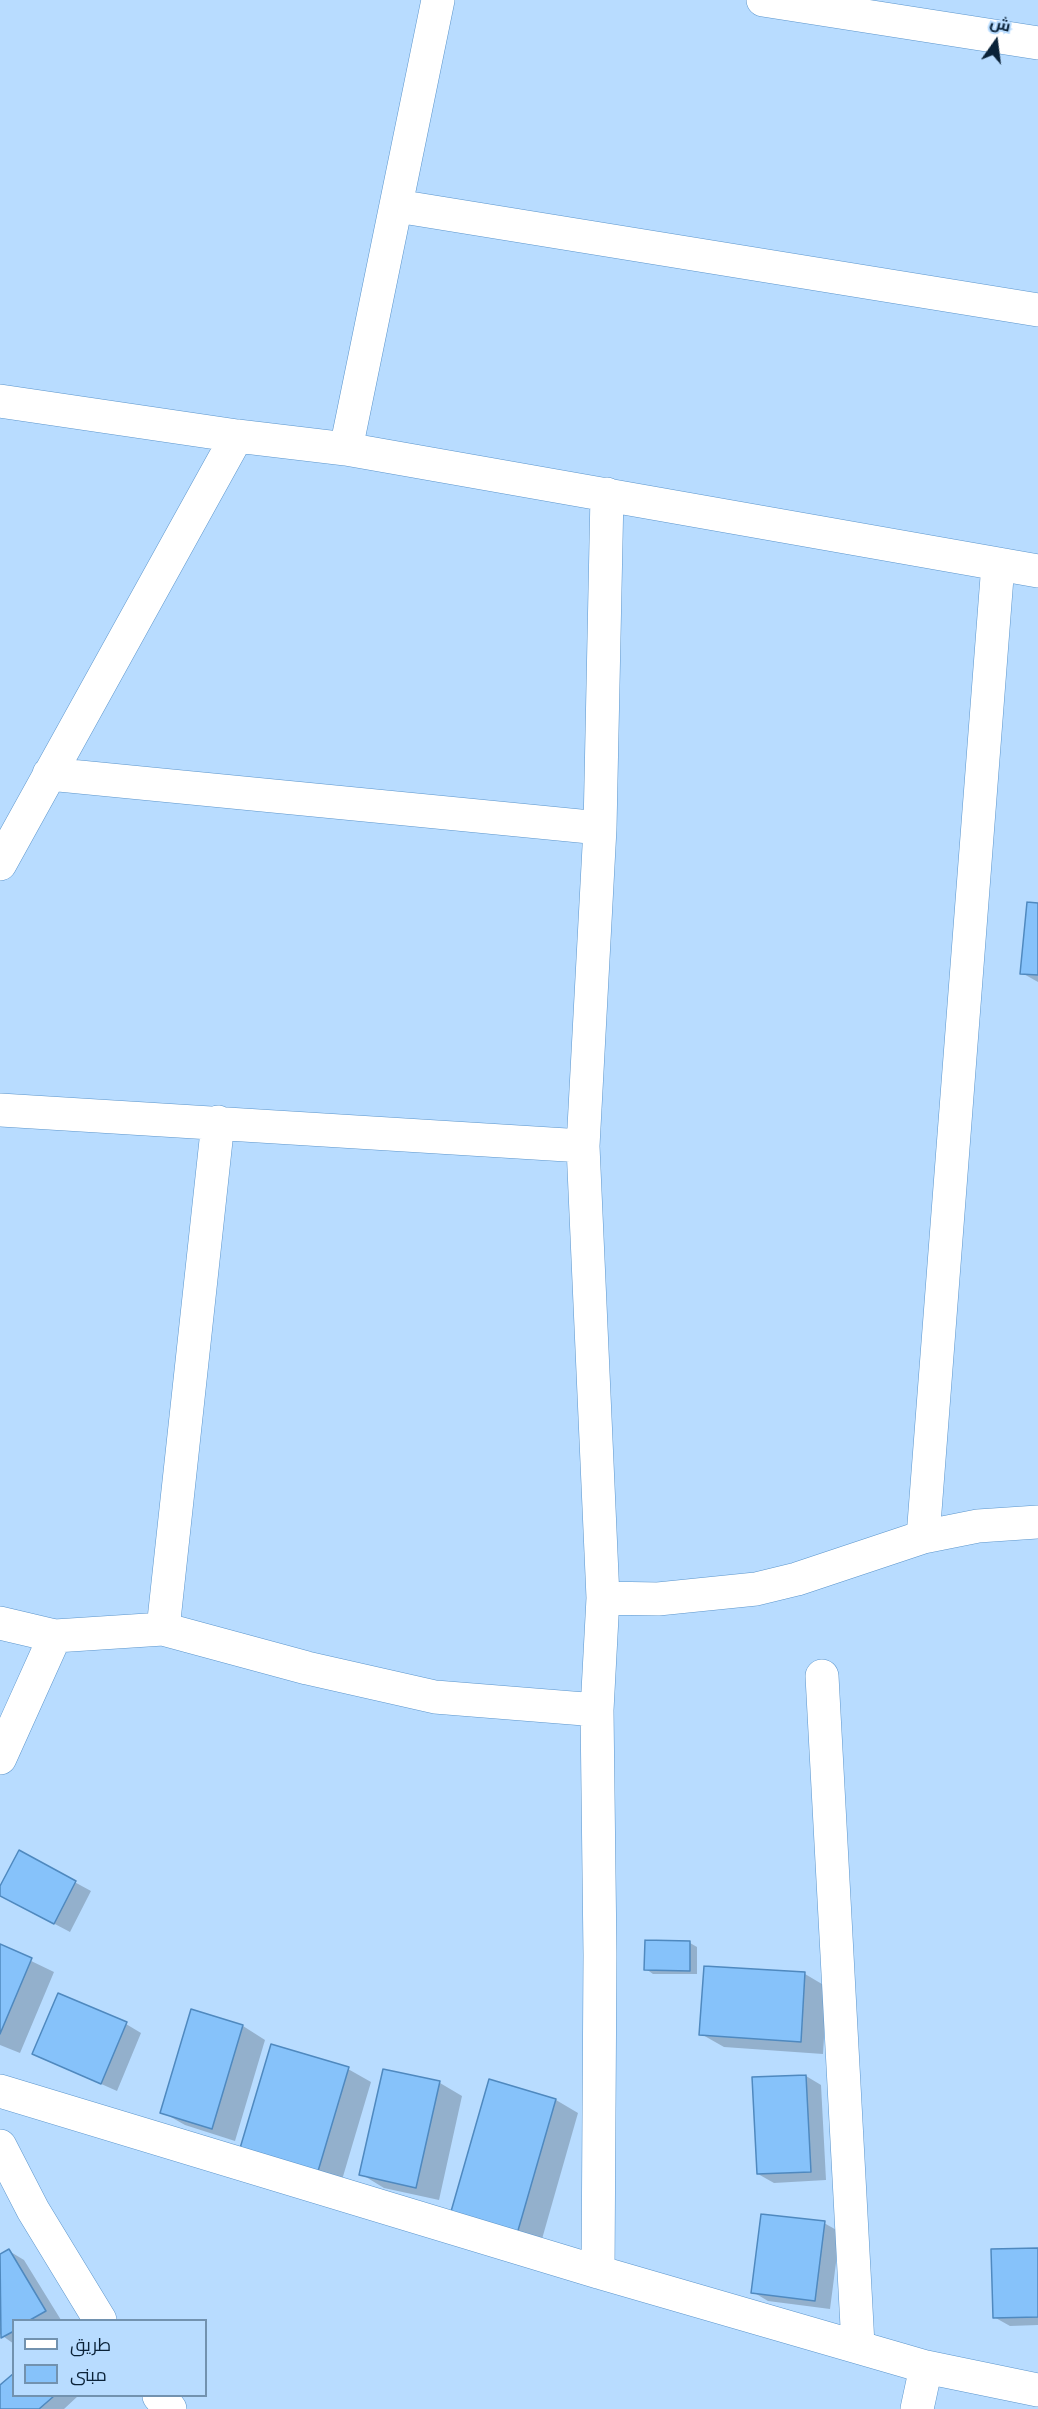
<!DOCTYPE html>
<meta charset="utf-8">
<style>
body{margin:0}
#map{position:relative;width:1038px;height:2409px;overflow:hidden;background:#b8dcff;font-family:"DM Sans",Cairo,sans-serif}
canvas{display:block}
.legend{position:absolute;left:12px;top:2319px;width:195px;height:78px;box-sizing:border-box;background:#b8dcff;border:2px solid #7292af;margin:0;padding:8px 10px;list-style:none;font-size:18px;color:#0a2238}
.legend li{display:flex;align-items:center;gap:12px;height:30px}
.legend b{width:30px;border:2px solid #7292af}
.north{position:absolute;left:966px;top:12px;width:60px;height:60px;-webkit-text-stroke:4px #b8dcff;paint-order:stroke;rotate:14deg;font-size:16px;font-weight:700;line-height:24px;text-align:center;color:#0a2238}
.north::after{content:'';display:block;margin:auto;width:21px;height:27px;background:#0a2238;clip-path:polygon(50% 0,100% 100%,50% 72%,0 100%)}
</style>
<div id="map">
<canvas width="1038" height="2409"></canvas>
<ul class="legend">
<li><b style="height:8px;background:#fff"></b>طريق</li>
<li><b style="height:16px;background:#86c2fa"></b>مبنى</li>
</ul>
<div class="north">ش</div>
</div>
<script>
const ctx = document.querySelector('canvas').getContext('2d');
ctx.lineJoin = 'round';
function fill(path, color) { ctx.fillStyle = color; ctx.fill(path, 'evenodd'); }
const toPath = rows => new Path2D(rows.map(r => 'M' + r).join(''));
function stroke(path, color, width, dash) { ctx.strokeStyle = color; ctx.lineWidth = width; ctx.lineCap = dash ? 'butt' : 'round'; ctx.setLineDash(dash || []); ctx.stroke(path); }
fill(toPath([
 [1038,904,1038,982,1022,973],
 [19,1852,91,1891,70,1932,0,1895,0,1889],
 [690,1943,697,1947,697,1974,653,1974,646,1969],
 [0,1946,54,1972,20,2053,0,2045],
 [805,1974,827,1987,823,2054,724,2047,701,2034],
 [192,2011,243,2026,265,2040,235,2141,185,2125,162,2112],
 [126,2024,141,2033,117,2091,34,2054],
 [348,2069,371,2082,339,2190,239,2154],
 [806,2076,821,2085,826,2180,774,2183,758,2174],
 [440,2083,462,2096,439,2200,384,2188,361,2174],
 [556,2100,578,2113,540,2246,474,2227],
 [824,2223,840,2232,830,2309,768,2301,753,2292],
 [1038,2250,1038,2325,1010,2326,994,2317],
 [9,2251,24,2260,61,2320,14,2320,14,2344,0,2334,0,2256],
 [0,2387,14,2396,78,2396,64,2409,0,2409]
]), '#0003');
const building = toPath([
 [1027,902,1038,903,1038,975,1020,974,1027,902],
 [19,1850,76,1881,54,1924,0,1896,0,1886,19,1850],
 [645,1940,690,1941,690,1971,644,1970,645,1940],
 [0,1944,32,1958,0,2034,0,1944],
 [704,1966,805,1972,801,2042,699,2035,704,1966],
 [58,1993,127,2022,101,2084,32,2054,58,1993],
 [191,2009,243,2025,212,2129,160,2113,191,2009],
 [271,2044,349,2067,316,2178,238,2155,271,2044],
 [383,2069,440,2081,416,2188,359,2175,383,2069],
 [806,2075,811,2172,757,2174,752,2077,806,2075],
 [489,2079,556,2099,517,2234,450,2215,489,2079],
 [761,2214,825,2221,815,2301,751,2293,761,2214],
 [1038,2248,1038,2317,993,2318,991,2249,1038,2248],
 [9,2249,46,2311,30,2320,14,2320,14,2331,1,2338,0,2254,9,2249],
 [14,2373,14,2396,54,2396,39,2409,0,2409,0,2385,14,2373]
]);
fill(building, '#86c2fa');
stroke(building, '#4f89bf', 1.5);
const minor = toPath([
 [763,0,1038,43],
 [397,206,1038,310],
 [0,401,237,436,346,449,1038,571],
 [346,449,438,0],
 [49,774,600,828],
 [0,864,237,436],
 [0,1110,583,1146],
 [923,1537,998,564],
 [603,1598,658,1599,756,1589,797,1579,923,1537,978,1526,1038,1522],
 [0,1623,55,1636],
 [163,1629,218,1122],
 [822,1676,858,2345],
 [597,1710,603,1598,583,1146,600,828,607,494],
 [0,1758,55,1636,163,1629,307,1668,435,1697,597,1710,600,1955,598,2272],
 [0,2091,598,2272,926,2367,1038,2390],
 [0,2146,33,2210,100,2320],
 [159,2396,170,2409],
 [917,2409,926,2367]
]);
stroke(minor, '#5b95cc', 34);
stroke(minor, '#fff', 33);
</script>
